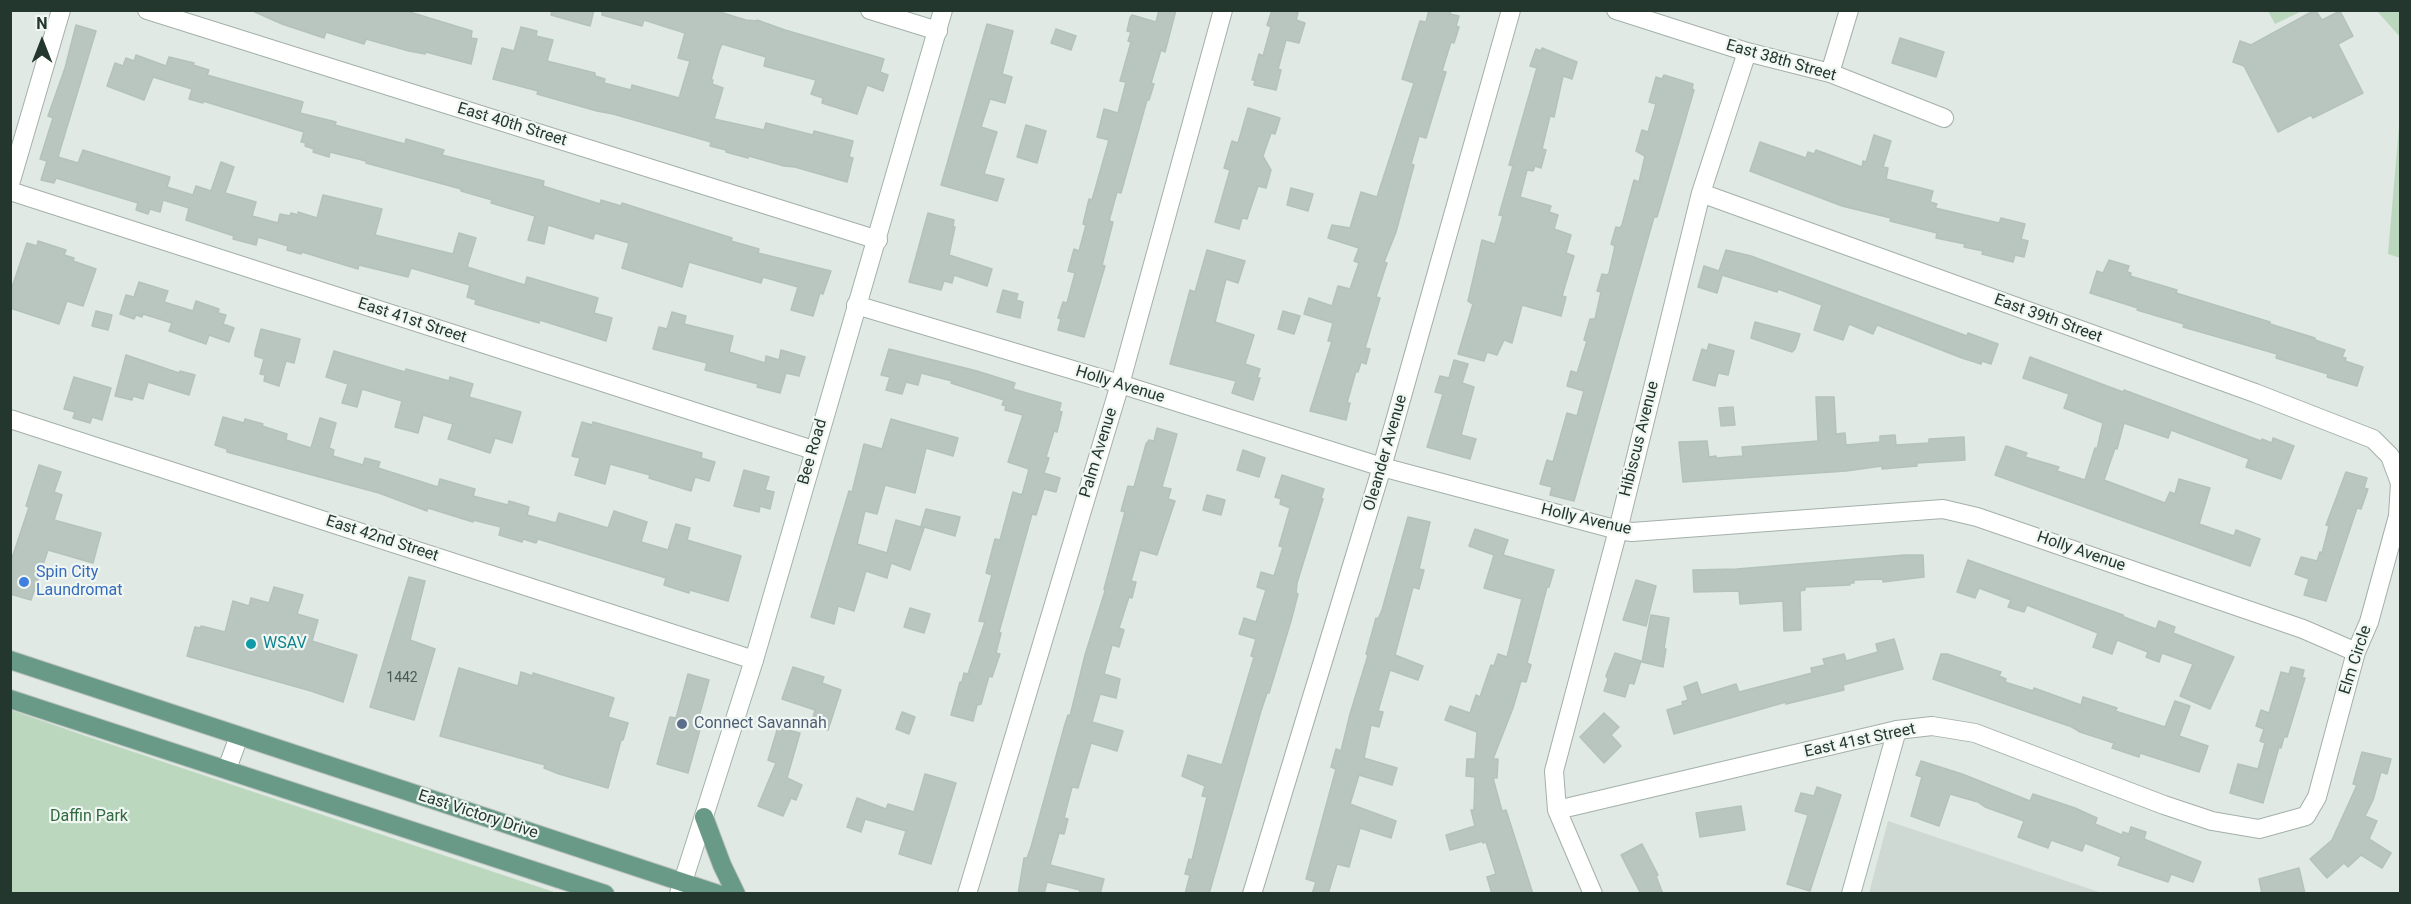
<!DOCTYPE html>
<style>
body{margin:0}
#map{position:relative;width:2411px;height:904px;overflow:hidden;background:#e0e9e4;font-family:Roboto,sans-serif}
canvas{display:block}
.frame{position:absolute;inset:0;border:12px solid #23372f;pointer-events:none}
.north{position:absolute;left:12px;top:12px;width:60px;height:60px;-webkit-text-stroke:4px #f0f6f2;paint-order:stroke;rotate:0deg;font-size:16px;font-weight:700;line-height:24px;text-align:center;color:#23372f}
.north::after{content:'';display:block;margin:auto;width:21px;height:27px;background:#23372f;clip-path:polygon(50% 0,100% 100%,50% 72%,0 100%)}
</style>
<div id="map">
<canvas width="2411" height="904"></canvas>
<div class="frame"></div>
<div class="north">N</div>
</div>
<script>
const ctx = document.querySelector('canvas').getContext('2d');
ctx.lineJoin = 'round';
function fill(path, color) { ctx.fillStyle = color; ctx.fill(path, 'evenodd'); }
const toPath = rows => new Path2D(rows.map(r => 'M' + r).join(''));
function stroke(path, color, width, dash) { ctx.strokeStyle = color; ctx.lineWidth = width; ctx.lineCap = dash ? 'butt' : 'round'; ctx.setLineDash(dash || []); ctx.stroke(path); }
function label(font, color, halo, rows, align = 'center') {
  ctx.font = font + ' Roboto,sans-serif'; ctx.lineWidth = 4.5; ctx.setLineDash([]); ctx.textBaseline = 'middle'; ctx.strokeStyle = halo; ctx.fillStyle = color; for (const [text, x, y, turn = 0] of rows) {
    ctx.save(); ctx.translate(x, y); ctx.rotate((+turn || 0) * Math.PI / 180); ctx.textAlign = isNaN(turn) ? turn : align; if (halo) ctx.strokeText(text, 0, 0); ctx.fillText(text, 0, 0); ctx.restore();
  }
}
fill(toPath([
 [1888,821,2102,893,1869,893]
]), '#ced9d3');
fill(toPath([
 [2268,11,2302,11,2275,24],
 [2377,11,2400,11,2400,37],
 [2400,115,2400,258,2388,254],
 [11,710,80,734,557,893,11,893]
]), '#bbd8bf');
const building = toPath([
 [256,10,403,10,472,31,471,38,477,39,471,64,426,52,425,54,409,51,366,39,364,44,326,32,324,38,282,24,255,12,256,10],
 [552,10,594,10,590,26,551,15,552,10],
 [602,10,713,10,746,20,757,21,757,20,785,30,884,59,880,72,888,75,883,91,867,85,857,114,822,103,823,98,811,94,816,80,764,66,766,57,722,44,719,51,711,80,713,80,712,84,723,88,714,119,764,130,766,123,813,135,814,131,853,141,849,157,853,158,847,182,795,167,784,166,749,156,748,158,726,152,726,150,710,146,711,142,613,114,597,111,537,94,538,91,493,79,502,48,514,51,521,27,537,31,536,36,553,40,547,61,595,73,595,76,605,79,604,83,631,90,632,85,679,98,690,61,678,58,685,33,644,20,642,26,602,15,602,10],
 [1159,10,1176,10,1165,52,1161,50,1151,83,1154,84,1149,100,1147,100,1121,193,1117,192,1109,221,1113,222,1102,265,1105,266,1084,337,1058,330,1061,319,1058,318,1063,302,1067,303,1075,273,1068,271,1074,249,1079,251,1086,225,1083,224,1089,199,1092,200,1109,140,1097,137,1104,109,1118,113,1126,82,1120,81,1131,42,1128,41,1131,32,1127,31,1130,18,1132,15,1156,22,1159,10],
 [1272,10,1289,10,1298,13,1296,20,1305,23,1299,43,1286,40,1278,69,1281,70,1276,90,1254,85,1255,80,1252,80,1259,54,1263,56,1271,27,1267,25,1272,10],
 [1429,10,1451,10,1450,14,1459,16,1456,26,1459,27,1454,43,1451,42,1442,71,1446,72,1426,138,1419,136,1411,164,1414,165,1396,232,1384,262,1387,263,1376,297,1380,298,1365,348,1370,349,1366,364,1361,362,1358,372,1356,371,1347,403,1350,403,1346,420,1310,411,1332,341,1328,341,1333,323,1304,314,1309,298,1332,306,1338,286,1350,289,1359,263,1354,261,1359,248,1328,238,1332,225,1350,228,1361,192,1377,197,1414,83,1402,79,1420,21,1426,22,1429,10],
 [2315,10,2322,20,2340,11,2353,36,2338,44,2363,93,2313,118,2311,115,2278,132,2244,66,2233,62,2240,41,2251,45,2315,10],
 [987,24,1013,31,1002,74,1012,77,1005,103,990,99,981,127,997,132,984,174,1004,179,997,201,941,185,987,24],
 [76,25,96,31,58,157,78,163,83,150,170,177,167,187,193,195,196,186,211,191,221,162,234,167,225,193,256,202,252,216,278,223,280,214,290,216,291,213,298,215,298,212,317,218,323,195,382,209,375,235,453,254,459,233,476,238,467,267,525,285,527,277,598,298,594,313,612,318,606,341,540,320,539,323,475,304,476,300,467,297,470,285,411,268,408,277,359,265,358,269,302,252,301,254,287,250,288,246,258,237,256,245,233,239,234,236,186,220,189,208,163,200,160,212,150,209,148,214,136,210,138,203,56,178,54,183,41,180,47,161,40,159,53,118,48,116,65,68,76,25],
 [1056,29,1076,36,1071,50,1051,43,1056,29],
 [1900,38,1944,52,1936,77,1892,63,1900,38],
 [1542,48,1577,62,1572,79,1563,76,1554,117,1550,116,1542,149,1546,150,1541,168,1535,166,1533,171,1527,170,1520,197,1551,206,1549,212,1558,215,1554,229,1571,235,1566,253,1574,256,1562,296,1566,297,1561,316,1522,305,1512,343,1504,340,1497,355,1487,352,1484,361,1458,354,1473,304,1468,301,1482,240,1495,244,1503,216,1499,215,1513,166,1509,165,1536,71,1537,68,1530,66,1536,49,1541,51,1542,48],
 [136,55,166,66,169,57,194,63,193,65,209,70,207,75,303,102,300,113,336,122,335,125,405,144,406,139,444,150,442,155,544,181,543,186,600,204,601,200,621,206,622,203,732,238,731,241,759,249,758,253,831,271,823,294,820,293,813,316,791,310,798,287,763,277,761,283,689,262,682,287,622,268,629,243,595,233,593,239,548,225,544,244,528,240,535,216,491,203,492,200,461,191,461,189,366,163,366,161,330,152,329,157,313,152,314,149,305,146,306,143,301,142,304,132,203,101,203,103,189,99,192,89,153,77,144,100,107,86,115,63,123,66,126,58,134,61,136,55],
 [1664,75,1693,84,1692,89,1694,90,1657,217,1654,217,1574,501,1550,495,1552,487,1540,484,1547,460,1553,462,1567,413,1577,416,1584,391,1567,386,1571,371,1577,373,1579,367,1587,341,1584,340,1590,319,1595,319,1601,292,1597,291,1602,274,1607,275,1609,273,1615,246,1611,244,1616,227,1620,228,1622,225,1634,180,1639,182,1645,156,1636,151,1642,130,1648,132,1656,104,1649,102,1656,77,1662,79,1664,75],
 [1248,108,1280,118,1275,134,1271,133,1263,156,1271,170,1266,188,1258,186,1247,219,1242,218,1239,229,1215,222,1230,170,1224,168,1232,141,1238,143,1248,108],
 [1026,125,1046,131,1037,163,1017,157,1026,125],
 [1874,135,1891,141,1883,167,1888,168,1886,179,1933,191,1930,202,1937,204,1935,208,1999,223,2001,218,2025,224,2021,239,2028,241,2024,257,2015,255,2013,262,1982,254,1983,251,1964,247,1965,244,1936,238,1937,233,1890,221,1891,218,1842,206,1750,171,1760,142,1806,158,1808,152,1814,154,1816,150,1862,167,1863,161,1866,162,1874,135],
 [1291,188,1313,194,1308,211,1287,205,1291,188],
 [928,213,954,220,953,227,955,227,949,255,992,269,987,286,954,275,952,283,944,281,941,290,909,282,928,213],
 [38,241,66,250,64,255,74,258,73,261,96,269,83,306,67,301,59,324,10,308,10,293,27,243,37,246,38,241],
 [1207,250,1245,261,1238,283,1226,279,1215,322,1254,335,1245,364,1260,369,1257,378,1260,378,1253,400,1232,393,1236,381,1170,364,1190,290,1195,292,1207,250],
 [1726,250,1751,256,1967,336,1968,333,1998,344,1991,364,1982,361,1981,364,1962,358,1877,325,1873,334,1849,324,1843,340,1814,330,1822,305,1778,289,1777,292,1722,275,1717,293,1698,287,1704,266,1719,271,1726,250],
 [2109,260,2129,266,2127,272,2131,273,2130,276,2177,290,2176,293,2270,322,2270,324,2315,338,2315,340,2345,350,2342,357,2346,358,2345,361,2363,367,2357,386,2327,377,2328,374,2276,358,2277,354,2183,327,2184,324,2137,310,2138,308,2090,293,2097,271,2103,273,2109,260],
 [139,282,168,291,164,302,193,311,196,301,219,309,218,313,226,315,223,324,234,328,229,342,209,335,206,344,169,331,172,323,143,314,142,317,136,315,134,319,120,314,126,295,134,297,139,282],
 [1003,290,1018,294,1016,300,1023,302,1020,318,997,312,1003,290],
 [96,311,112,315,108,330,92,326,96,311],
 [1283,311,1300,316,1294,334,1278,329,1283,311],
 [672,312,686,316,684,324,733,336,729,352,765,363,766,356,779,360,781,350,805,357,799,376,786,373,780,393,757,387,758,384,705,370,707,363,653,349,659,327,667,329,672,312],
 [1755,322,1800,334,1795,349,1792,352,1751,338,1755,322],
 [261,329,300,339,294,363,286,361,279,386,264,381,265,375,260,374,264,359,255,356,255,352,261,329],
 [1709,344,1734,351,1728,375,1718,373,1715,386,1693,380,1702,349,1707,351,1709,344],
 [889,349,977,371,1015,383,1013,389,1061,403,1059,411,1062,412,1057,432,1054,431,1046,457,1049,458,1044,473,1060,478,1056,492,1044,489,1036,515,1032,514,999,632,1001,633,996,653,1000,654,992,677,989,676,981,704,977,705,973,721,951,715,960,682,962,682,964,673,968,674,985,622,979,621,992,575,986,573,995,539,1000,540,1013,492,1022,495,1029,469,1008,462,1023,415,1005,410,1006,406,1002,405,1004,400,951,383,952,381,921,373,918,385,906,382,902,394,886,390,890,377,881,375,889,349],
 [334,351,405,372,406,369,449,381,450,377,473,384,469,397,521,412,512,443,495,438,490,453,448,439,453,424,423,415,418,433,395,427,402,401,362,389,357,407,342,403,348,384,326,377,334,351],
 [126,355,179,373,180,371,195,375,189,395,148,382,143,399,133,396,132,400,115,396,126,355],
 [2030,357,2123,392,2124,390,2261,441,2262,439,2272,443,2273,438,2294,446,2281,479,2246,467,2249,459,2171,430,2168,438,2124,423,2117,449,2115,448,2104,480,2165,503,2170,492,2175,494,2179,479,2210,488,2199,524,2234,536,2236,530,2260,539,2250,566,1995,475,2006,446,2027,453,2025,457,2059,467,2057,471,2085,480,2095,448,2097,449,2103,423,2064,408,2069,394,2023,378,2030,357],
 [1454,360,1468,364,1462,383,1474,387,1461,435,1476,439,1470,459,1427,447,1443,394,1435,392,1440,376,1449,378,1454,360],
 [74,377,111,388,102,420,92,417,90,423,73,418,75,412,64,409,74,377],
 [1816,397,1834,397,1836,434,1845,433,1846,445,1880,442,1880,436,1895,435,1896,445,1929,443,1929,439,1964,437,1965,460,1917,463,1917,466,1882,469,1882,466,1846,471,1683,482,1679,442,1707,441,1709,457,1716,456,1716,458,1743,456,1742,447,1818,441,1816,397],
 [1733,407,1735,425,1721,426,1719,408,1733,407],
 [223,417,244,423,245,419,263,424,262,426,287,434,286,440,311,448,320,418,336,423,329,448,334,450,333,456,363,465,365,458,380,462,378,468,438,487,440,479,475,489,473,496,508,505,509,501,529,507,527,515,556,523,559,513,608,528,614,511,647,522,641,542,668,550,676,524,690,528,687,540,741,556,728,601,690,590,689,593,664,585,666,578,538,539,536,543,523,539,522,542,499,535,501,527,473,520,473,522,428,508,427,511,379,493,227,452,227,449,215,445,223,417],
 [891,419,958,438,953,456,926,448,915,493,885,485,877,514,865,511,857,544,887,553,896,520,924,528,910,570,891,563,887,578,866,571,854,611,838,606,834,624,811,617,849,491,852,492,864,444,882,449,891,419],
 [582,422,592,425,593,422,702,453,701,458,715,462,709,481,695,477,691,491,649,478,650,475,610,464,605,484,575,475,580,458,572,456,582,422],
 [1157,428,1177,434,1162,487,1171,489,1168,499,1175,501,1157,555,1140,550,1131,581,1136,582,1132,598,1129,597,1119,628,1124,630,1119,647,1112,645,1104,674,1120,679,1116,698,1100,694,1092,722,1123,731,1117,751,1091,743,1078,788,1072,787,1064,818,1068,819,1064,834,1059,833,1050,865,1104,879,1100,894,1079,894,1080,890,1047,882,1044,894,1018,894,1024,858,1027,858,1031,847,1065,724,1068,715,1070,716,1085,655,1105,591,1104,589,1125,512,1121,511,1128,486,1134,487,1146,444,1149,440,1154,441,1157,428],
 [1243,450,1265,458,1259,477,1237,470,1243,450],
 [39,465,61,472,54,492,62,495,54,520,101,533,93,563,48,550,31,600,10,594,10,564,29,507,26,506,39,465],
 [744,470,769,477,765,490,774,492,770,509,760,506,759,512,734,506,744,470],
 [2346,472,2367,478,2364,488,2368,489,2361,509,2357,508,2326,601,2304,595,2309,579,2295,574,2301,557,2317,561,2320,552,2322,553,2329,526,2326,525,2346,472],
 [1282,475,1324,489,1321,498,1323,499,1297,583,1296,593,1298,594,1291,621,1269,693,1267,693,1261,711,1209,894,1185,894,1190,875,1185,874,1189,859,1192,860,1207,797,1202,796,1205,786,1182,776,1188,755,1222,765,1254,657,1251,656,1256,639,1239,634,1244,618,1256,622,1266,590,1257,587,1261,572,1274,576,1283,547,1279,546,1290,508,1280,504,1281,499,1275,497,1282,475],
 [1207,495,1225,500,1221,515,1203,510,1207,495],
 [926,509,960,517,955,536,921,526,926,509],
 [1408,517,1430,522,1419,569,1424,570,1419,589,1413,587,1395,655,1423,666,1418,680,1390,670,1378,711,1383,712,1379,727,1371,725,1364,758,1397,768,1392,785,1359,775,1350,804,1396,821,1391,838,1360,828,1349,867,1337,864,1328,894,1312,894,1316,882,1306,879,1336,769,1331,767,1336,749,1341,751,1350,714,1368,655,1366,654,1376,618,1378,619,1382,610,1408,517],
 [1475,529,1508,540,1503,555,1554,570,1549,587,1547,587,1527,663,1531,665,1526,682,1521,681,1513,708,1493,759,1498,759,1497,778,1493,778,1502,811,1506,810,1533,894,1492,894,1487,877,1496,874,1486,842,1483,843,1483,841,1450,850,1446,835,1475,826,1471,810,1474,810,1475,777,1466,776,1467,759,1475,759,1477,732,1445,720,1450,706,1470,713,1476,695,1480,697,1491,665,1494,666,1498,654,1507,657,1522,599,1484,588,1494,555,1469,546,1475,529],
 [1905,555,1923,555,1924,577,1883,582,1883,579,1854,580,1854,583,1850,583,1850,585,1805,587,1805,590,1800,591,1801,630,1784,631,1783,601,1740,604,1739,591,1694,592,1693,570,1737,569,1905,555],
 [1968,560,2123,615,2124,617,2156,629,2159,621,2175,627,2173,633,2234,657,2210,709,2180,696,2193,664,2162,653,2159,662,2146,657,2148,652,2117,640,2112,654,2093,647,2098,633,2027,605,2024,612,2008,607,2011,600,1979,588,1975,598,1957,592,1968,560],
 [409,577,425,581,410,640,435,649,414,720,370,707,409,577],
 [1636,580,1656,586,1646,626,1623,620,1636,580],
 [274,587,303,595,297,614,318,620,312,641,357,655,343,702,311,691,187,656,195,627,201,628,201,626,225,632,233,601,249,606,251,598,269,603,274,587],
 [910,608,930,614,924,633,904,627,910,608],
 [1651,615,1669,618,1664,649,1666,649,1663,667,1642,662,1651,615],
 [1894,639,1903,669,1843,685,1844,690,1786,704,1786,702,1674,734,1667,710,1683,705,1682,702,1688,700,1684,687,1697,682,1701,695,1736,684,1739,692,1812,673,1811,668,1825,665,1823,659,1844,654,1846,661,1878,652,1876,644,1894,639],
 [1615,653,1641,661,1634,684,1629,683,1625,697,1604,691,1608,679,1606,676,1615,653],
 [1941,654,1947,654,2001,672,1999,676,2006,679,2005,682,2033,691,2034,688,2081,705,2083,697,2117,708,2115,711,2165,727,2175,701,2190,706,2179,736,2208,746,2199,772,2140,753,2139,757,2112,748,2114,743,2080,732,2072,727,1933,679,1941,654],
 [793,667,824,677,822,683,841,690,828,730,811,725,815,710,782,699,793,667],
 [2291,667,2304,670,2302,678,2305,678,2287,737,2284,737,2281,748,2279,747,2263,803,2230,793,2238,764,2258,769,2265,743,2260,741,2264,729,2256,726,2261,710,2269,713,2281,672,2289,674,2291,667],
 [459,668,518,686,521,672,533,676,533,673,614,698,608,717,628,723,623,740,621,740,608,788,559,774,544,768,545,765,440,736,459,668],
 [688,674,709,680,697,724,701,726,688,773,657,764,670,717,676,718,688,674],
 [902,712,915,717,909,734,896,729,902,712],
 [1604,713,1619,727,1611,735,1621,746,1604,763,1580,737,1604,713],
 [778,727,800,733,787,778,802,785,796,800,791,798,783,816,758,806,776,763,768,760,778,727],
 [2362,752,2391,759,2387,774,2381,772,2373,800,2365,816,2377,821,2369,839,2391,853,2382,868,2361,855,2348,867,2344,863,2327,878,2310,859,2332,840,2357,785,2353,784,2362,752],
 [1921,761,1962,774,2030,801,2033,794,2075,808,2097,818,2095,824,2122,835,2123,832,2129,834,2131,827,2146,832,2144,839,2201,862,2193,882,2171,874,2168,882,2118,865,2121,857,2085,843,2082,851,2051,840,2048,848,2018,837,2024,821,1985,807,1978,802,1950,794,1939,826,1911,816,1922,777,1916,775,1921,761],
 [925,774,956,783,931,864,899,854,906,831,865,819,861,832,847,827,857,798,886,809,888,804,914,812,925,774],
 [1817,787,1841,795,1810,891,1787,884,1808,815,1795,811,1801,793,1814,796,1817,787],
 [1741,806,1745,830,1700,837,1696,813,1741,806],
 [1642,844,1658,875,1656,876,1663,894,1641,894,1621,855,1642,844],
 [2299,868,2305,894,2262,894,2259,879,2299,868]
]);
fill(building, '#b9c6c0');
stroke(building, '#b3c2ba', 1.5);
const street = toPath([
 [147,10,878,240],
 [870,10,938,31],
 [1616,10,1747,52,1830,73,1944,118],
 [1830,73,1849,10],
 [10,184,61,10],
 [10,191,813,450],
 [856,305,1120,384,1382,467,1618,530,1632,532,1943,509,1977,517,2303,629,2356,652],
 [10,419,754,660],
 [227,769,239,736],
 [1557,810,1897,730,1932,726,1975,733,2164,805,2212,821,2259,829,2306,816,2317,797,2356,652,2369,622,2398,516,2400,483,2390,456,2373,439,2255,393,1701,193],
 [967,894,1120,384,1223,10],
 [1252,894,1382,467,1511,10],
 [1593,894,1557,810,1554,771,1618,530,1701,193,1747,52]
]);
const secondary = toPath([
 [679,894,754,660,943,10],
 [1851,894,1897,730]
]);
const primary = toPath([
 [10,660,718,894],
 [10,699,605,894],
 [704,817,722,865,736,894]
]);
stroke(street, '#a4b0aa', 20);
stroke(secondary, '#a0b4aa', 20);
stroke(primary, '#bdc3c1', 20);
stroke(street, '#fff', 18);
stroke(secondary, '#fff', 18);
stroke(primary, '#699a87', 18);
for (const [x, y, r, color] of [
 [24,582,6,"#3f7fe0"],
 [251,644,6,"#0f9aa8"],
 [682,724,6,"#5c6f8a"]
]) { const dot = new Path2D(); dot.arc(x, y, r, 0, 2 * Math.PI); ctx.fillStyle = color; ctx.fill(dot); stroke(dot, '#f0f6f2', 2); }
label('14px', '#485b53', null, [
 ["1442",402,678]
]);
label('16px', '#23372f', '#f0f6f2', [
 ["East 38th Street",1781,61,16],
 ["East 40th Street",512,125,17],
 ["East 39th Street",2048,319,20],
 ["East 41st Street",412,321,18],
 ["Holly Avenue",1120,385,17],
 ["Hibiscus Avenue",1640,439,-76],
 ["Bee Road",813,452,-74],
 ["Palm Avenue",1099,453,-73],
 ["Oleander Avenue",1386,453,-74],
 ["Holly Avenue",1586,520,13],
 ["East 42nd Street",382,539,18],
 ["Holly Avenue",2081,552,19],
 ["Elm Circle",2356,660,-72],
 ["East 41st Street",1860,741,-12],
 ["East Victory Drive",478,815,18]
]);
label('16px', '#366cbe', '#f0f6f2', [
 ["Spin City",36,573],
 ["Laundromat",36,591]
], 'left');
label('16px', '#0d838f', '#f0f6f2', [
 ["WSAV",263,644]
], 'left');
label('16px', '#4e5e75', '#f0f6f2', [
 ["Connect Savannah",694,724]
], 'left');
label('16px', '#316a40', '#f0f6f2', [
 ["Daffin Park",89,817]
]);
</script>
